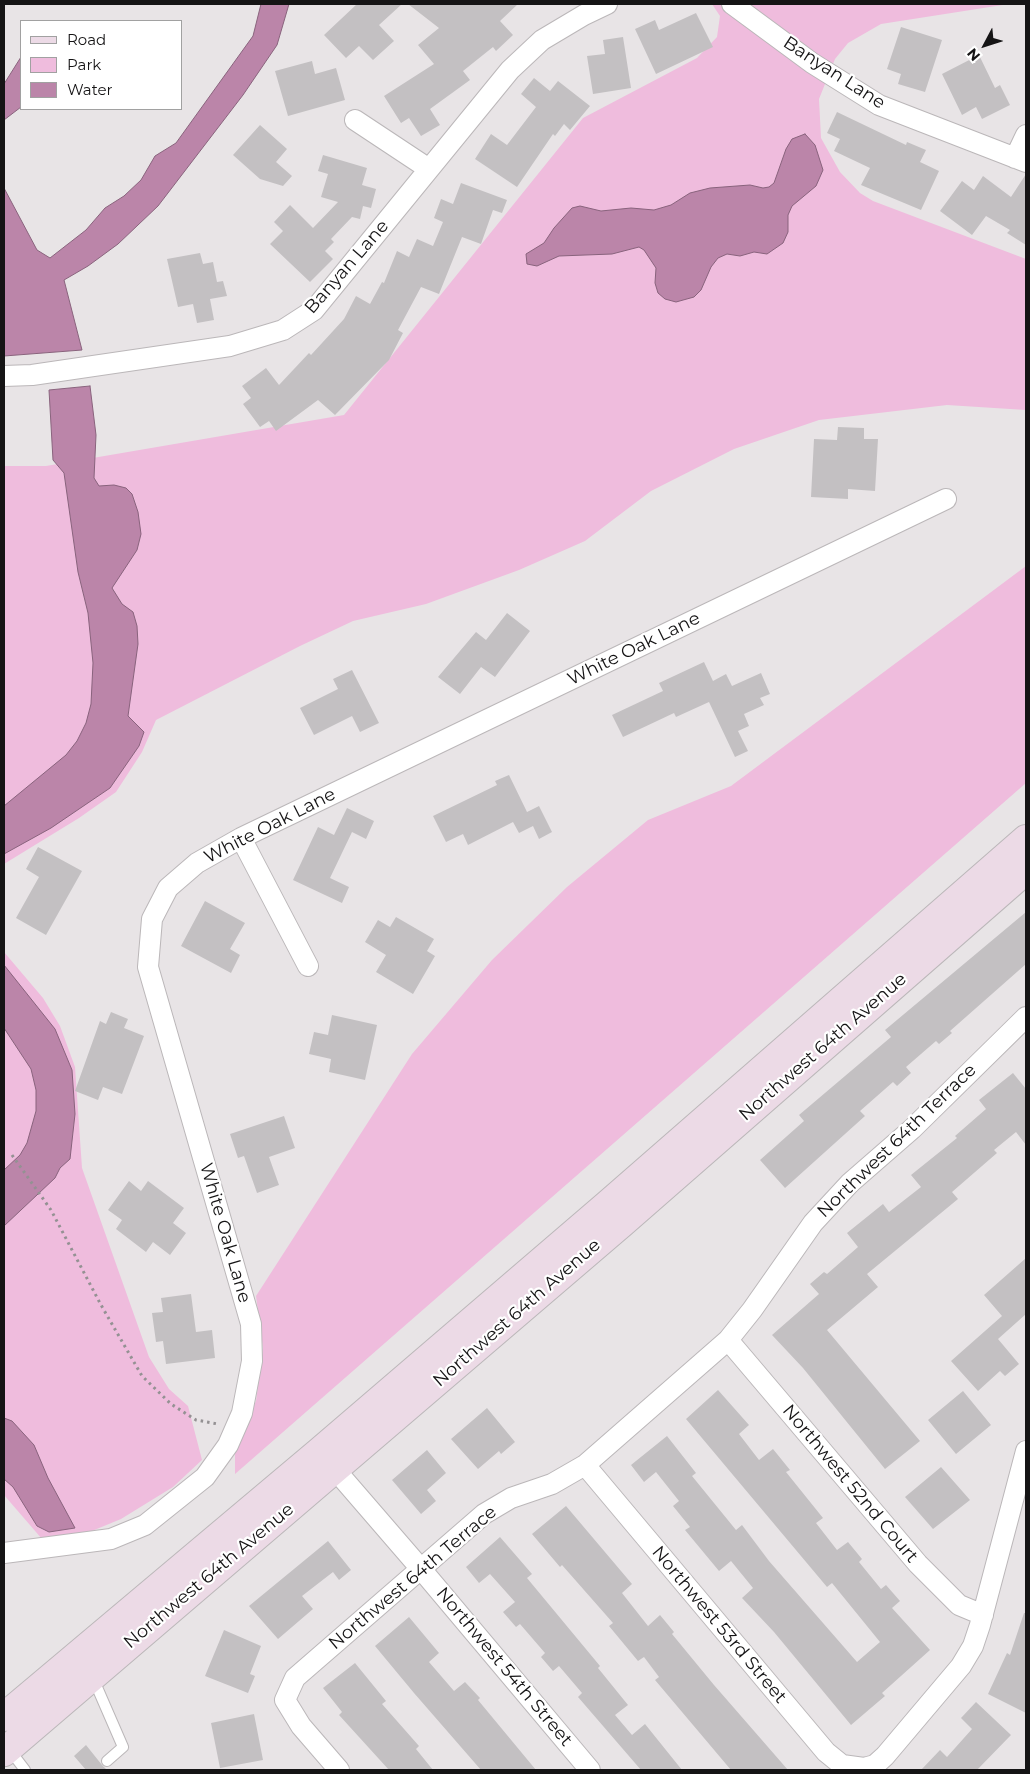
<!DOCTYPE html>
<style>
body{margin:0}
#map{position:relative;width:1030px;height:1774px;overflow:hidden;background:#e8e4e6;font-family:Montserrat,sans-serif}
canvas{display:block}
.frame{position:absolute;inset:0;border:5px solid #151415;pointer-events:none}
.legend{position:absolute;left:20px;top:20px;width:162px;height:90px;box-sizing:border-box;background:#fff;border:1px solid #a1a1a1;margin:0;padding:6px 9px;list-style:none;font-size:15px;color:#151415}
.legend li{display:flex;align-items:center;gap:10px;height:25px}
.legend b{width:25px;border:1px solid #a1a1a1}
.north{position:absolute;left:960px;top:20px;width:50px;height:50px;-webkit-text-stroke:4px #fff;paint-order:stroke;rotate:230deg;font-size:14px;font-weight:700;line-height:20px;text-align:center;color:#151415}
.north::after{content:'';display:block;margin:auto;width:18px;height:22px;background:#151415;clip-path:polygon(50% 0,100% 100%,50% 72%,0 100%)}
</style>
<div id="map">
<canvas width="1030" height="1774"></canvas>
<div class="frame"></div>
<ul class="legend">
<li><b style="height:6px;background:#ecdae6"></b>Road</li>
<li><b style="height:14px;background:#efbcdd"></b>Park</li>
<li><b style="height:14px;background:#bb85a9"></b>Water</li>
</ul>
<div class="north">N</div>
</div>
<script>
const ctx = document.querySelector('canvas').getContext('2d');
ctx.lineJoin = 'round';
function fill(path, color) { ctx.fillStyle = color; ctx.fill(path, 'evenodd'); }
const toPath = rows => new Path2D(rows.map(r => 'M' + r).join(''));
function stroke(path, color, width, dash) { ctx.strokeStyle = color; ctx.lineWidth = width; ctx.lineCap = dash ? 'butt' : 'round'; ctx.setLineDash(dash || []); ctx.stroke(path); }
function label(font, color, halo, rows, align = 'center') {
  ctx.font = font + ' Montserrat,sans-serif'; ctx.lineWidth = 4.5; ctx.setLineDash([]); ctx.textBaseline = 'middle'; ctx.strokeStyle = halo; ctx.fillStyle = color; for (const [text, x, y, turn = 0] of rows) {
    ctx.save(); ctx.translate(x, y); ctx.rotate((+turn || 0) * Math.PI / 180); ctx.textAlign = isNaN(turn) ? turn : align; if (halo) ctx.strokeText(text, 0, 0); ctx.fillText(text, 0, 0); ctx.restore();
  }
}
fill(toPath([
 [712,4,1009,4,881,24,848,43,835,59,819,99,821,138,840,172,860,193,873,201,1026,259,1026,410,947,405,819,420,734,449,651,491,585,541,519,570,426,604,353,621,300,646,156,720,142,752,116,792,79,818,4,864,4,466,46,466,344,415,583,118,697,58,717,37,720,16],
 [1026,566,1026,783,235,1474,235,1445,256,1401,263,1348,256,1296,412,1054,492,960,567,887,648,820,731,786],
 [4,952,43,998,60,1026,75,1067,82,1168,149,1357,169,1389,188,1406,202,1460,173,1487,121,1519,87,1533,42,1539,4,1495]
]), '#efbcdd');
const water = toPath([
 [261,4,289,4,277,45,243,95,158,206,118,244,88,266,64,280,82,350,4,356,4,188,37,250,50,258,86,230,105,208,124,196,141,180,155,156,176,143,253,36,261,4],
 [21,57,21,107,4,120,4,84,21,57],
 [805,134,815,145,823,170,816,186,792,206,788,215,788,232,783,243,767,254,754,252,740,256,727,254,718,258,711,267,701,290,694,297,676,302,665,299,658,293,655,283,656,268,644,250,639,247,612,254,559,256,537,266,527,264,526,254,544,243,554,228,572,208,580,206,601,211,631,208,654,210,671,205,690,193,710,188,750,185,763,188,769,187,774,183,786,149,792,139,805,134],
 [90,386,96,435,94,478,99,486,114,485,126,488,132,494,138,512,141,534,137,550,112,588,122,604,133,612,137,626,138,644,128,716,144,732,139,746,110,788,51,828,4,854,4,806,66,755,77,741,86,723,91,704,93,663,88,613,78,572,64,473,53,460,49,390,90,386],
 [4,965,55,1029,72,1070,75,1114,70,1159,60,1168,55,1178,4,1226,4,1170,20,1155,27,1143,36,1111,36,1090,31,1069,4,1028,4,965],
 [4,1418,12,1421,34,1445,48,1478,75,1528,49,1532,37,1526,13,1487,4,1479,4,1418]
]);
fill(water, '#bb85a9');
stroke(water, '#89637d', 1);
fill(toPath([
 [357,4,402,4,379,25,394,41,373,60,359,46,346,58,324,35],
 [408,4,518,4,500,21,513,35,496,51,493,47,463,71,470,80,430,109,440,125,421,136,409,118,401,123,384,96,434,64,418,45,439,28],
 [696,13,713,47,656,74,635,29,655,20,659,30],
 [901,27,942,40,925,92,898,84,901,74,887,69],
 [623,37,631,88,593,94,587,56,605,54,603,40],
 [979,55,995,88,1000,85,1010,105,982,119,976,107,962,115,942,74],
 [312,61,315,74,336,68,345,100,288,116,275,71],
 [534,78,550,91,558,81,590,106,570,130,564,124,555,136,553,134,517,187,475,159,491,134,507,145,536,107,521,94],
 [837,112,906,145,907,142,926,150,920,162,939,171,921,210,861,185,870,168,834,151,840,139,827,133],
 [260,125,287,149,276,162,292,176,283,186,260,179,233,155],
 [323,155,367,168,362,185,376,189,371,208,363,206,360,219,352,217,331,239,334,242,325,251,333,259,310,282,270,244,283,231,274,222,290,205,313,228,338,202,321,197,328,174,318,171],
 [1026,174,1026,245,1007,233,1010,230,986,216,972,235,940,211,962,181,974,190,983,176,1011,197],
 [461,183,507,200,502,213,493,210,481,244,462,237,439,294,421,287,398,330,403,333,389,360,335,415,318,400,276,431,269,421,260,427,243,404,251,398,242,386,266,368,279,385,309,353,311,355,344,319,356,296,370,304,382,282,384,283,397,251,409,257,417,239,433,246,443,222,434,218,441,199,453,204],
 [200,253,203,264,213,262,217,282,223,281,227,296,210,299,214,320,197,323,193,304,178,307,167,259],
 [838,427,864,428,864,439,878,439,875,491,848,489,848,499,811,497,814,439,837,440],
 [507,613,530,631,495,677,481,667,460,694,438,677,476,632,486,640],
 [704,662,713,681,726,674,732,686,761,673,770,694,760,698,764,705,744,714,749,726,738,731,748,751,735,757,709,702,676,717,674,713,623,737,612,715,663,691,659,683],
 [352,670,379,723,360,732,352,716,314,735,300,708,338,689,333,679],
 [509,775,527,812,539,806,552,832,539,839,533,826,519,833,513,822,468,845,463,834,446,842,433,816,497,785,495,781],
 [347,808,374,821,366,839,352,832,330,878,349,887,342,903,293,880,318,827,334,835],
 [38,847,82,871,46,935,16,918,39,877,26,869],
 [205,901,245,923,230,949,240,955,231,973,181,946],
 [1026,912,1026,964,950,1031,952,1033,939,1044,936,1041,906,1067,911,1073,897,1086,893,1082,860,1111,865,1116,785,1188,760,1160,804,1121,799,1115,891,1037,885,1030],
 [396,917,434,939,427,951,435,956,413,994,376,972,386,955,365,942,378,920,390,927],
 [111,1012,128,1019,124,1028,144,1036,122,1094,103,1087,98,1100,75,1091,100,1021,106,1024],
 [332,1015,377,1025,365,1080,329,1072,331,1059,309,1054,314,1032,328,1035],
 [1013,1073,1026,1089,1026,1145,1016,1132,994,1150,997,1153,952,1192,958,1199,867,1274,878,1287,827,1330,920,1441,885,1469,803,1368,772,1335,819,1294,810,1284,824,1272,827,1274,858,1247,847,1233,883,1204,889,1212,921,1187,911,1175,957,1138,955,1136,986,1109,979,1100],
 [284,1116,295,1148,269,1157,279,1185,257,1193,244,1156,238,1158,230,1134],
 [129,1181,141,1191,148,1181,184,1208,173,1223,186,1233,170,1255,153,1242,146,1252,116,1229,122,1220,108,1210],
 [1026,1258,1026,1314,998,1339,1019,1364,1005,1376,1000,1371,978,1391,951,1361,1002,1316,984,1295],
 [191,1294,196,1332,212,1330,215,1358,166,1364,163,1341,156,1342,152,1313,163,1312,161,1298],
 [718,1390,749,1425,739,1434,759,1460,773,1449,790,1470,786,1472,823,1518,816,1523,837,1550,848,1542,862,1559,859,1562,881,1589,886,1585,900,1601,892,1608,930,1650,882,1693,885,1696,851,1725,774,1632,742,1598,753,1588,731,1561,719,1571,685,1530,690,1527,673,1506,679,1501,656,1472,644,1482,631,1465,667,1436,696,1473,692,1476,736,1530,742,1525,769,1561,857,1662,880,1642,832,1583,827,1587,686,1419],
 [963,1391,991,1425,956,1454,928,1420],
 [487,1408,515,1442,501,1454,499,1451,478,1469,451,1439],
 [427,1450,446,1473,427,1490,436,1501,421,1514,392,1480],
 [941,1467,970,1500,933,1529,905,1497],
 [566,1506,632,1584,622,1593,648,1626,660,1615,674,1632,672,1634,714,1685,788,1770,731,1770,655,1680,659,1677,644,1657,638,1661,609,1626,613,1623,562,1565,560,1567,532,1534],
 [500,1537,532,1574,527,1578,600,1666,598,1668,628,1705,615,1715,632,1735,645,1724,682,1770,641,1770,578,1697,582,1693,559,1666,553,1671,541,1657,545,1653,520,1624,516,1627,503,1612,515,1602,490,1574,479,1583,466,1567],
 [328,1541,351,1570,339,1580,333,1572,302,1596,313,1609,278,1639,249,1606],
 [1024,1613,1026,1613,1026,1713,988,1694,1007,1653,1010,1655],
 [409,1617,439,1653,429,1662,454,1691,465,1682,480,1698,478,1700,536,1770,481,1770,414,1693,375,1646],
 [224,1630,261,1646,250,1674,255,1676,248,1693,205,1676],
 [355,1663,386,1701,382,1704,419,1746,416,1749,433,1770,389,1770,339,1715,342,1712,323,1688],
 [976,1702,1011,1735,977,1770,921,1770,940,1750,947,1757,972,1729,961,1718],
 [254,1714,263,1760,220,1768,211,1723],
 [86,1745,102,1765,107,1770,86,1770,74,1756]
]), '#c3c0c2');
const lane = toPath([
 [93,1678,123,1747,107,1761],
 [9,1749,25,1770]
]);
const street = toPath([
 [732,4,812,63,879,105,1026,162],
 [355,120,429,169],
 [1015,158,1026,135],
 [4,376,32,375,230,346,283,330,314,310,510,70,542,40,584,15,607,4],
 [241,838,308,966],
 [728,1340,918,1564,959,1605,983,1615],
 [326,1459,421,1569,590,1770],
 [585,1465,826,1752,842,1765,864,1768,875,1765,885,1756,961,1666,973,1646,980,1625,1026,1451],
 [4,1553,111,1539,145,1525,205,1477,228,1445,242,1413,252,1361,251,1324,148,967,152,919,168,888,197,863,241,838,946,499],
 [339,1770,301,1726,285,1700,295,1678,484,1514,511,1498,552,1484,585,1465,728,1340,752,1310,813,1223,850,1183,912,1129,1026,1017]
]);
const secondary = toPath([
 [4,1717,319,1452,607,1205,1026,839],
 [4,1752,622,1223,1026,870]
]);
stroke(lane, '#bbb7b9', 12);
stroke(street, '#bbb7b9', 22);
stroke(secondary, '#bbb7b9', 30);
stroke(toPath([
 [12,1155,51,1210,101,1305,142,1376,171,1404,196,1420,218,1424]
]), '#949193', 3, [2.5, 4]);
stroke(lane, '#fff', 10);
stroke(street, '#fff', 20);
stroke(secondary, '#ecdae6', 28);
label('18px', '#151415', '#fff', [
 ["Banyan Lane",834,73,33],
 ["Banyan Lane",347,267,-49],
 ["White Oak Lane",634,649,-26],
 ["White Oak Lane",270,826,-27],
 ["Northwest 64th Avenue",823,1047,-41],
 ["Northwest 64th Terrace",897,1141,-44],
 ["White Oak Lane",225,1233,74],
 ["Northwest 64th Avenue",517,1313,-41],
 ["Northwest 52nd Court",850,1484,50],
 ["Northwest 64th Avenue",209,1576,-40],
 ["Northwest 64th Terrace",413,1578,-40],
 ["Northwest 53rd Street",719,1625,50],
 ["Northwest 54th Street",504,1667,50]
]);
</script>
